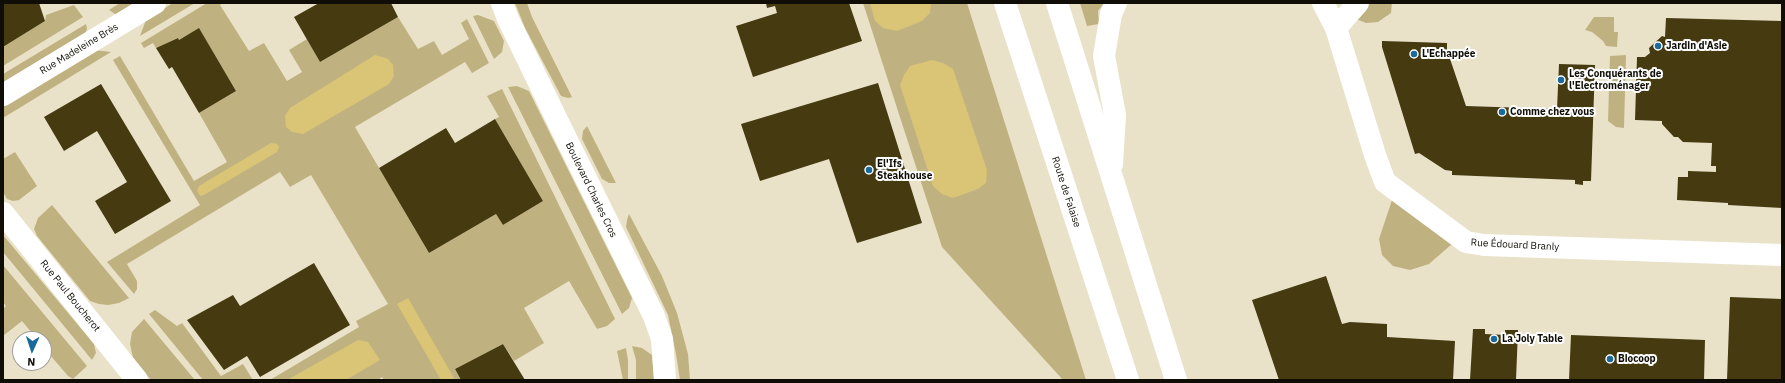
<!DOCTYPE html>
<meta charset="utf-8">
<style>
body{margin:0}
#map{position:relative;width:1785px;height:383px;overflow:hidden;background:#e9e2c9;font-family:"IBM Plex Sans",sans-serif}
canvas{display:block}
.frame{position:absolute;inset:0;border:4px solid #0f0d05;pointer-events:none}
.north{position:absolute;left:12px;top:331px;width:40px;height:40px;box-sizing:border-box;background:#fff;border:1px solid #9f9e9b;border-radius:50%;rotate:183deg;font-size:11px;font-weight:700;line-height:16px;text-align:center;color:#0f0d05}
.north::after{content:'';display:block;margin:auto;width:14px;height:18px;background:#1a699b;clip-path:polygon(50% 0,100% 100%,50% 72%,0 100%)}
</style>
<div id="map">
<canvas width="1785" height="383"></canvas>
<div class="frame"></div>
<div class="north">N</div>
</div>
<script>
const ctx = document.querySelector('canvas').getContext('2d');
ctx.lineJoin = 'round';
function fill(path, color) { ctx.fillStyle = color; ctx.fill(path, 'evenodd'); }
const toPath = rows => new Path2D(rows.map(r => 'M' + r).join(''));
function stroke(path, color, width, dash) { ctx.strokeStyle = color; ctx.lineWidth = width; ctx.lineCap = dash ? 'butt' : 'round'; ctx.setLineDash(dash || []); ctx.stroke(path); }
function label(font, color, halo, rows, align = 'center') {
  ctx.font = font + ' "IBM Plex Sans",sans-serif'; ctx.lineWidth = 4; ctx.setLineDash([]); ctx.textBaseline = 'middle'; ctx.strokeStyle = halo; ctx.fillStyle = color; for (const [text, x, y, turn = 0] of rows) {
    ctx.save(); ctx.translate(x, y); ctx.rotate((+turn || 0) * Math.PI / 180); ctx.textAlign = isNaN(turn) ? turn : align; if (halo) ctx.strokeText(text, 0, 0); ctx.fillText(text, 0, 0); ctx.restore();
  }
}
fill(toPath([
 [120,3,141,3,122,14,115,14,109,10],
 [173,3,195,3,140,36,146,20],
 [207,3,223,3,220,5,249,51,264,43,287,81,302,72,289,50,307,39,320,62,398,17,418,49,434,41,442,55,469,39,461,23,467,19,489,63,472,73,465,62,355,127,429,253,496,214,503,225,543,201,495,119,499,117,487,96,502,89,615,319,607,326,597,329,569,281,524,308,544,343,514,361,503,344,455,369,461,380,384,380,382,377,378,380,270,380,359,327,356,321,388,304,311,175,290,187,280,172,127,264,137,281,137,289,134,294,107,262,200,205,113,60,120,56,194,181,227,162,199,113,236,91,199,29,179,40,178,38,156,48,153,43,144,48,141,43],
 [515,3,527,3,532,17,572,97,568,98,561,96,525,28],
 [863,3,967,3,1086,380,1063,380,942,247],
 [1080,3,1104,3,1098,11,1099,24,1087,26],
 [1371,3,1392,3,1391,13,1378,22,1366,23,1356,19,1362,8],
 [74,5,83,17,3,66,3,47,45,21,46,15],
 [478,15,494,21,504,41,502,52,494,59,473,16],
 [1594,17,1614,17,1614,32,1618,32,1617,47,1606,46,1603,41,1597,36,1592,32,1585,30],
 [86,24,87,29,84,37,3,85,3,74],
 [94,50,111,52,3,118,3,105],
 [1626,55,1624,128,1616,127,1608,121,1610,56],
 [517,86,529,91,632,298,629,308,622,314,508,87],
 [587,126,616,183,609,183,602,179,582,139,583,131],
 [15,152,37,186,19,200,13,201,7,199,3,192,3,159],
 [1392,200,1452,244,1429,264,1410,270,1393,266,1382,255,1379,239],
 [52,205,129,298,119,303,108,305,99,304,90,301,37,236,34,229,38,218],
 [629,214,662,276,677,313,688,354,690,380,680,380,676,354,668,315,626,227,627,220],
 [3,235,94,344,96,353,92,360,3,252],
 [3,265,87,366,73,379,68,376,44,348,44,339,37,339,22,321,3,336,3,309,6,306,3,302],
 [155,310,177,326,182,323,221,376,243,364,253,380,203,380,149,314],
 [144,319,195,380,151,380,133,358,130,344,132,332],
 [632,346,642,348,652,355,654,380,636,380,636,360],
 [626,348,628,360,628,380,623,380,617,351]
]), '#c0b280');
fill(toPath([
 [870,3,931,3,930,13,922,21,897,31,883,28,875,21],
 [375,55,388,59,393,65,394,76,389,84,303,134,292,132,286,127,285,116,290,108],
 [932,60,943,63,953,69,987,170,986,183,978,189,953,198,942,194,933,186,900,85,904,75,910,66],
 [271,143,277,144,279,147,277,152,204,195,200,196,197,191,199,186],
 [408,298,455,380,441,380,397,304],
 [358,340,368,342,380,360,346,380,287,380]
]), '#dac476');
fill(toPath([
 [3,3,39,3,45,21,3,47],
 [319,3,391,3,398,17,320,62,294,17],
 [766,3,849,3,862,41,753,77,736,26,777,13,775,6,767,8],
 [1666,18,1782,21,1782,208,1728,205,1728,203,1677,200,1678,177,1688,177,1688,171,1716,172,1716,166,1711,166,1712,143,1683,142,1678,137,1674,137,1662,124,1662,121,1635,120,1637,57,1645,57,1650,53,1649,48,1662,36,1665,37],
 [199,28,236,91,199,113,172,67,169,69,156,48,178,38,179,40],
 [1382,41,1447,43,1447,50,1466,106,1557,109,1559,64,1595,65,1591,181,1583,181,1583,185,1575,184,1575,180,1452,175,1452,171,1445,170,1419,153,1415,154,1382,47],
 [878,83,922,223,857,243,829,159,760,181,741,124],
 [101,84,171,201,115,234,95,201,127,182,97,131,64,151,44,117],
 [495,119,543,201,503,225,496,214,429,253,379,168,446,128,455,143],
 [314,263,350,325,260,377,247,356,224,370,187,320,233,295,240,306],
 [1326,276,1342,324,1350,322,1387,324,1387,337,1455,341,1453,380,1279,380,1252,300],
 [1730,297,1782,299,1782,380,1727,380],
 [1473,329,1485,329,1485,334,1505,335,1505,330,1518,330,1516,380,1470,380],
 [1571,335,1705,340,1704,380,1569,380],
 [503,344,525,380,461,380,455,369]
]), '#453a10');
stroke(toPath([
 [502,3,508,19,561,128,654,316,662,339,665,380],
 [1323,3,1336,28,1375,155,1385,182,1466,242,1484,245,1782,255],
 [1336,28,1358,3],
 [3,95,155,3],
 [3,213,137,380]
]), '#fff', 22);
stroke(toPath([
 [1005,3,1128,380],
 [1057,3,1176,380],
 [1112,164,1115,115,1104,56,1111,14,1116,3]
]), '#fff', 22);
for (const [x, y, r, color] of [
 [1658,46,4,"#1a699b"],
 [1414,54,4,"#1a699b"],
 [1561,80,4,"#1a699b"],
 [1502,112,4,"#1a699b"],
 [869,170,4,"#1a699b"],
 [1494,339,4,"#1a699b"],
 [1610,359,4,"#1a699b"]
]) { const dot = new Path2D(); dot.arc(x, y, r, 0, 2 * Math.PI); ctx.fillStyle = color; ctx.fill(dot); stroke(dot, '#fff', 1.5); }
label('bold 10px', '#0f0d05', '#fff', [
 ["Jardin d'Asie",1666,46],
 ["L'Echappée",1422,54],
 ["Les Conquérants de",1569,74],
 ["l'Electroménager",1569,86],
 ["Comme chez vous",1510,112],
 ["El'Ifs",877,164],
 ["Steakhouse",877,176],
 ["La Joly Table",1502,339],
 ["Biocoop",1618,359]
], 'left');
label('10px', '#0f0d05', '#fff', [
 ["Rue Madeleine Brès",79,49,-31],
 ["Boulevard Charles Cros",591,190,64],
 ["Route de Falaise",1066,192,72],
 ["Rue Édouard Branly",1515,245,3],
 ["Rue Paul Boucherot",70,296,51]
]);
</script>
